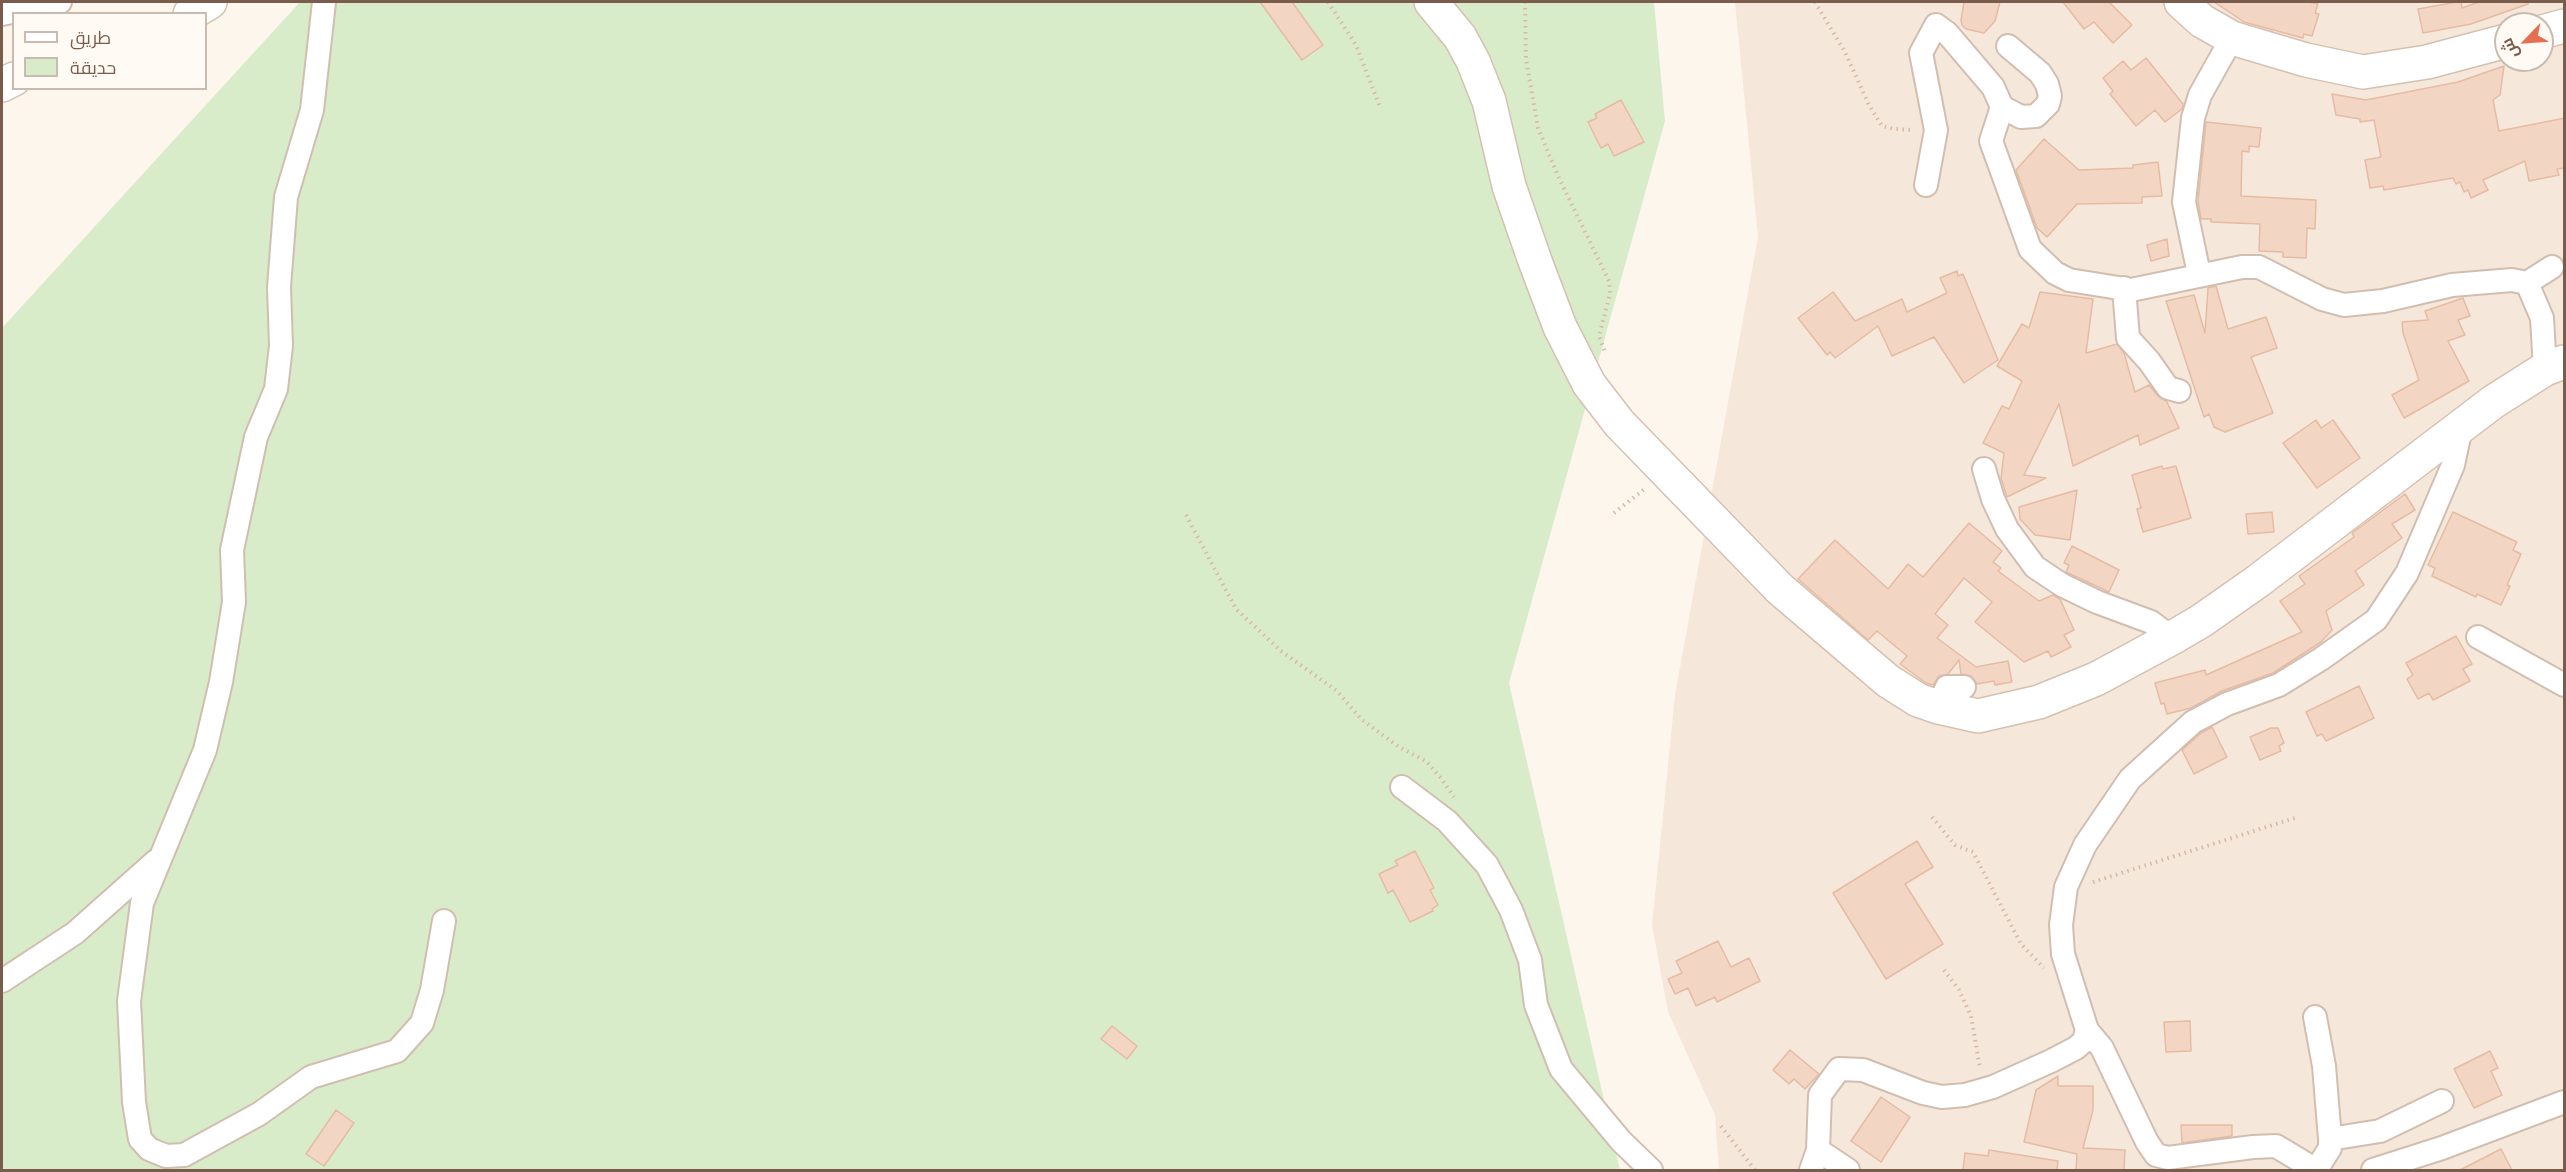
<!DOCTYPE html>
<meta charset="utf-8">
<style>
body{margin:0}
#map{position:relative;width:2566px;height:1172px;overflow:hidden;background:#fdf6ec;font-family:"Exo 2",Cairo,sans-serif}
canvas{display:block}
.frame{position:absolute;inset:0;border:3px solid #7a5c4d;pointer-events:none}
.legend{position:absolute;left:12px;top:12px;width:195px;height:78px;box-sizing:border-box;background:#fffaf3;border:2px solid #cabbb1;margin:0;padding:8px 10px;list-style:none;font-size:18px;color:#7a5c4d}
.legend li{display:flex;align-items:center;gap:12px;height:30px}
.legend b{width:30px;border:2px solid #cabbb1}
.north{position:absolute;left:2494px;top:12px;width:60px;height:60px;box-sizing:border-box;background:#fffaf3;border:2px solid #cabbb1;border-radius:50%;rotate:245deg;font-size:16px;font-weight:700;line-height:24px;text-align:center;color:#7a5c4d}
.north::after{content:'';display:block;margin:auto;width:21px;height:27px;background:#e76f51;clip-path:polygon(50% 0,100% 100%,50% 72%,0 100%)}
</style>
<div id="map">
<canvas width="2566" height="1172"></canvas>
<div class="frame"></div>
<ul class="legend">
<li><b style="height:8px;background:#fff"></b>طريق</li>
<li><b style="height:16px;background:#d8ecc9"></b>حديقة</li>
</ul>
<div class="north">ش</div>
</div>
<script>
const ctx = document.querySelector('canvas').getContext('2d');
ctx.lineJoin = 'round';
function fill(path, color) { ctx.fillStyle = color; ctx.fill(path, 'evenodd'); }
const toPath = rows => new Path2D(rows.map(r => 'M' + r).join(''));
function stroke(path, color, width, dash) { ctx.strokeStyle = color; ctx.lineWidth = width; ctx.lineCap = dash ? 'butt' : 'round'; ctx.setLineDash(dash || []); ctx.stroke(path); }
fill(toPath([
 [1735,2,2564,2,2564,1170,1719,1170,1715,1115,1668,1012,1652,925,1675,695,1758,237],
 [2506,24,2542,24,2542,60,2506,60]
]), '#f5e8da');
fill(toPath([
 [300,2,1654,2,1665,121,1509,683,1620,1170,2,1170,2,328]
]), '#d8ecc9');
const building = toPath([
 [1260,2,1292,2,1323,45,1302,60,1260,2],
 [1964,2,2000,2,1995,21,1984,33,1966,29,1962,25,1961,20,1964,2],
 [2063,2,2109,2,2132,25,2113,43,2094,22,2084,29,2063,2],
 [2214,2,2308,2,2318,4,2315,13,2319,14,2312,36,2304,34,2303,38,2244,22,2214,2],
 [2457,2,2461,2,2462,8,2479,2,2528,2,2528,4,2471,24,2423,33,2418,9,2457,2],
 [2146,58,2183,104,2182,109,2165,122,2155,110,2136,126,2110,94,2113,91,2103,78,2123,61,2131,70,2146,58],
 [2504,66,2500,95,2493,100,2499,131,2565,118,2565,168,2557,169,2559,175,2529,181,2525,161,2483,180,2488,190,2471,198,2468,190,2464,192,2460,182,2456,184,2453,178,2384,190,2383,186,2370,188,2365,160,2381,157,2374,120,2360,122,2360,119,2336,115,2332,94,2366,100,2458,82,2504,66],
 [1621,100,1644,142,1614,156,1608,144,1601,148,1588,122,1597,118,1595,114,1621,100],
 [2206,122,2261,128,2259,147,2249,146,2249,152,2242,151,2241,196,2316,200,2315,229,2307,228,2306,258,2283,257,2283,252,2259,251,2260,224,2211,222,2211,219,2201,219,2198,201,2206,122],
 [2044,139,2079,170,2133,168,2133,165,2158,162,2162,196,2142,197,2142,203,2077,204,2047,237,2037,228,2016,170,2044,139],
 [2167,239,2169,256,2151,261,2147,245,2167,239],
 [1957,271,1958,276,1963,274,1998,360,1964,383,1934,337,1892,356,1878,326,1835,358,1830,352,1827,355,1798,318,1833,292,1855,321,1902,299,1907,312,1947,293,1940,278,1957,271],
 [2216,286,2228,329,2266,317,2277,348,2251,357,2273,413,2225,432,2214,427,2209,414,2204,417,2166,301,2194,295,2205,333,2208,288,2216,286],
 [2040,292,2093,299,2086,353,2117,344,2124,353,2135,392,2149,385,2158,396,2167,402,2179,428,2140,445,2138,435,2073,466,2059,404,2024,475,2046,478,2007,497,2001,478,2004,453,1983,443,2002,406,2009,409,2022,381,1997,366,2022,324,2029,328,2040,292],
 [2463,298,2470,316,2458,320,2465,335,2448,341,2469,381,2404,418,2392,395,2419,380,2403,333,2402,322,2428,320,2425,311,2463,298],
 [2316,420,2321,428,2333,420,2360,458,2317,488,2283,443,2316,420],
 [2162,466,2163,469,2176,466,2191,518,2143,532,2137,509,2141,508,2132,475,2162,466],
 [2077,490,2070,540,2035,535,2020,519,2019,507,2077,490],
 [2405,494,2415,510,2392,524,2402,538,2355,571,2364,585,2326,611,2332,630,2321,642,2273,673,2222,691,2191,708,2167,714,2164,703,2161,704,2155,683,2205,670,2206,675,2302,632,2280,601,2305,584,2299,576,2354,537,2352,533,2405,494],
 [2272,512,2274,532,2248,534,2246,514,2272,512],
 [2453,512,2517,542,2513,550,2521,554,2507,585,2510,586,2501,605,2477,594,2476,597,2432,576,2435,568,2428,565,2453,512],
 [1969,523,2002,551,1993,562,2001,568,1998,571,2039,601,2053,595,2060,599,2074,630,2064,635,2071,647,2051,657,2048,651,2024,662,1975,622,1992,602,1964,578,1935,614,1948,625,1937,638,1976,667,2008,661,2012,682,1995,685,1994,681,1977,684,1971,676,1961,674,1959,660,1948,674,1939,676,1933,685,1926,683,1900,664,1907,656,1877,631,1868,640,1798,579,1835,540,1888,589,1908,564,1923,577,1969,523],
 [2072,546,2119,570,2109,592,2066,572,2069,565,2064,563,2072,546],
 [2456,636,2472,664,2463,669,2470,681,2433,700,2429,693,2418,699,2407,679,2413,675,2406,663,2456,636],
 [2359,686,2374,718,2326,741,2322,734,2317,736,2306,712,2359,686],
 [2212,727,2227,757,2194,774,2182,750,2201,733,2212,727],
 [2271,728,2278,728,2284,743,2279,746,2281,751,2260,760,2250,737,2271,728],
 [1917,841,1933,867,1905,884,1943,944,1886,979,1833,893,1917,841],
 [1415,851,1434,888,1430,890,1438,905,1432,909,1433,911,1410,922,1393,890,1388,893,1379,874,1398,865,1395,861,1415,851],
 [1718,941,1731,967,1749,958,1760,981,1717,1002,1715,997,1696,1006,1688,988,1675,994,1668,979,1682,973,1676,961,1718,941],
 [2190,1021,2191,1051,2166,1052,2164,1022,2190,1021],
 [1112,1026,1137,1046,1127,1059,1101,1039,1112,1026],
 [1790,1050,1819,1074,1805,1089,1794,1079,1789,1084,1773,1070,1790,1050],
 [2490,1051,2498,1068,2491,1071,2502,1095,2474,1108,2454,1069,2490,1051],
 [2058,1076,2058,1086,2093,1086,2093,1110,2083,1148,2125,1150,2124,1170,2076,1170,2077,1154,2024,1142,2036,1090,2058,1076],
 [1881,1097,1910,1117,1881,1162,1851,1141,1881,1097],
 [336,1110,354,1123,324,1166,306,1154,336,1110],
 [2181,1125,2232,1125,2232,1136,2182,1143,2181,1125],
 [2501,1149,2512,1170,2460,1170,2501,1149],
 [1989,1150,2058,1161,2057,1170,1963,1170,1965,1153,1988,1156,1989,1150]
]);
fill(building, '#f3d5c3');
stroke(building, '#e6bba3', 1.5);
const street = toPath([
 [324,2,312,110,286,197,279,287,281,346,276,389,256,437,232,550,234,602,221,682,205,750,142,903,129,1001,134,1102,140,1139,149,1149,166,1156,184,1155,259,1114,311,1077,397,1051,422,1023,432,990,444,921],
 [2,14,60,2],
 [2002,107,2021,117,2036,116,2048,104,2050,96,2047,84,2040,73,2008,46],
 [1926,185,1936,130,1921,53,1936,25,1947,33,1993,87,2002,107,1991,141,2030,249,2055,273,2069,280,2131,290,2242,267,2259,267,2322,299,2344,305,2383,301,2452,285,2512,280,2527,283,2542,318,2545,369],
 [2199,274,2184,202,2193,118,2200,95,2232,38],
 [2527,283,2552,267],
 [2124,288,2128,338,2149,361,2168,388,2179,391],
 [1984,469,1993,499,2007,529,2035,567,2062,585,2097,602,2151,622,2172,638],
 [2478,637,2564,685],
 [1938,707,1947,687,1964,687],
 [1402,787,1447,821,1487,865,1511,910,1530,960,1536,1005,1561,1069,1621,1141,1651,1170],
 [2,981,75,933,156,861],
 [2315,1017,2324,1066,2330,1139],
 [2087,1030,2102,1048,2147,1142,2156,1155,2168,1158,2253,1147,2276,1146,2316,1170],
 [1818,1150,1848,1170],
 [1811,1170,1818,1150,1820,1095,1839,1069,1863,1070,1923,1093,1942,1097,1965,1095,1993,1087,2051,1061,2076,1048,2084,1041,2087,1030,2063,954,2061,925,2066,887,2085,845,2130,779,2193,722,2227,704,2279,685,2321,659,2376,620,2407,573,2453,465,2461,427],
 [2316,1170,2330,1148,2330,1139,2380,1131,2442,1101],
 [2373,1170,2442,1148,2564,1102]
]);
const secondary = toPath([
 [1431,2,1460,37,1473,61,1489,101,1509,186,1535,261,1560,327,1589,384,1619,423,1780,589,1888,681,1918,700,1938,707,1978,716,2039,702,2096,679,2172,638,2201,621,2258,581,2493,402,2545,369,2564,362],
 [2181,2,2202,21,2232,38,2306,60,2363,72,2427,62,2506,41],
 [190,14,210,2],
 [2542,32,2564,26],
 [2,85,14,79]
]);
stroke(street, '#d1beb0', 26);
stroke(secondary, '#d6c0b0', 36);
stroke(toPath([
 [1328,2,1356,45,1380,107],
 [1525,2,1526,59,1538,128,1558,176,1609,281,1610,294,1599,336,1605,352],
 [1815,2,1845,52,1869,105,1882,126,1894,129,1914,130],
 [1614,513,1647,487],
 [1186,515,1236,609,1281,651,1337,691,1361,719,1399,747,1426,761,1441,778,1454,797],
 [1932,817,1955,845,1973,852,2021,944,2044,968],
 [2093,882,2298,817],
 [1944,970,1959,990,1971,1016,1980,1068],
 [1721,1126,1755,1170]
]), '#d9b8a5', 4, [1.5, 4.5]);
stroke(street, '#fff', 22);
stroke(secondary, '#fff', 33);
</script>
